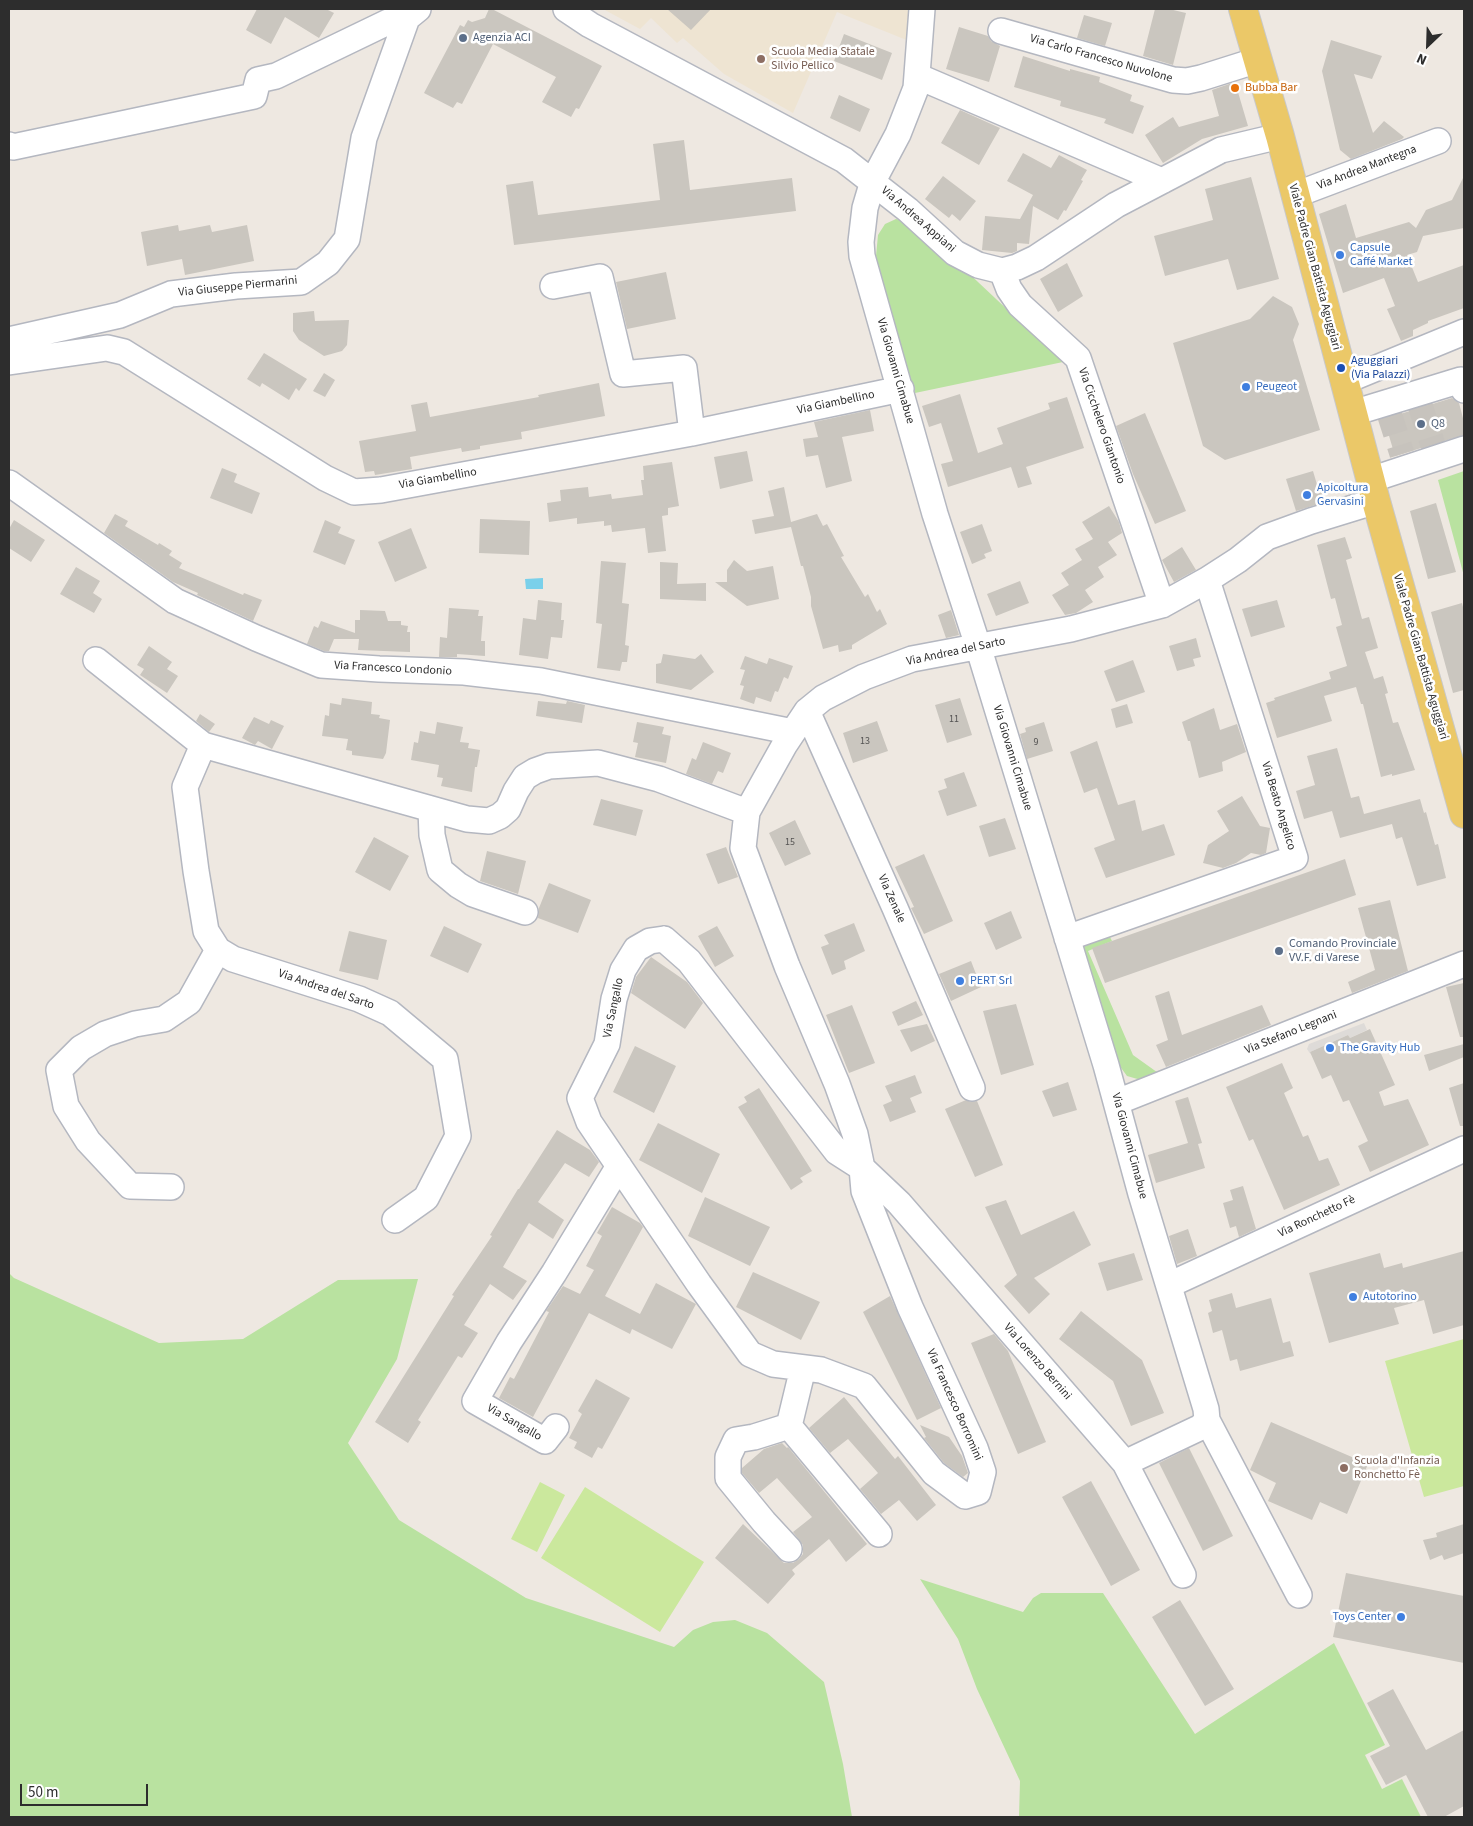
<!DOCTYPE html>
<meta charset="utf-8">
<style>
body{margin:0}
#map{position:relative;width:1473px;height:1826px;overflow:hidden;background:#eee8e1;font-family:"Source Sans 3",sans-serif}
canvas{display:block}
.frame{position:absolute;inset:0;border:10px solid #2d2d2d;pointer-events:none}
.north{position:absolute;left:1403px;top:20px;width:50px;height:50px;-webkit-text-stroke:4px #fff;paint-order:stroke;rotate:204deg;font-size:14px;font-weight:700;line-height:20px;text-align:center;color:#2d2d2d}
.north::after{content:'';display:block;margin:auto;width:18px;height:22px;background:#2d2d2d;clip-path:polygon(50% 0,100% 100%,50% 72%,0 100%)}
.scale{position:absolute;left:20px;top:1784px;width:128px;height:22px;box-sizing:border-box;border:2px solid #2d2d2d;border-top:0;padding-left:6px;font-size:15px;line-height:18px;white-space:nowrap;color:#2d2d2d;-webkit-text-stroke:4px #fff;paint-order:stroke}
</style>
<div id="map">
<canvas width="1473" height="1826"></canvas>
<div class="frame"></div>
<div class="north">N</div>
<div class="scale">50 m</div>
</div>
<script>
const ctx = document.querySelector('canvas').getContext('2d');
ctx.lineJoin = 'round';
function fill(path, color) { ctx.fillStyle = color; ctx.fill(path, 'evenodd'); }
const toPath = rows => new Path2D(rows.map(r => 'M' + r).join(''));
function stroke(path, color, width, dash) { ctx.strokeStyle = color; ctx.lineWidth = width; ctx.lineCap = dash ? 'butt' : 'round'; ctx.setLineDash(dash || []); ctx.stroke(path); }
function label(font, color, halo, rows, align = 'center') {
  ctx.font = font + ' "Source Sans 3",sans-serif'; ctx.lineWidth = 5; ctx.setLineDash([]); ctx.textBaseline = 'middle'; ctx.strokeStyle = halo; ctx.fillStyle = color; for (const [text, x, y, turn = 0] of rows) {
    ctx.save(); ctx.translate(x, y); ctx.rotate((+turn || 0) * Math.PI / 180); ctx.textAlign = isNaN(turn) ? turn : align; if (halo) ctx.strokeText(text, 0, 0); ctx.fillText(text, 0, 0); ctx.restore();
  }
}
fill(toPath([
 [603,9,910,9,909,41,837,12,793,113,724,74,683,38,677,43,651,18,640,29]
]), '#eee4d2');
fill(toPath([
 [896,219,912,223,927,234,1063,362,915,393,889,318,876,256,878,235,885,224],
 [1464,471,1464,576,1438,480],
 [1106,929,1112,941,1088,951,1133,1055,1161,1075,1141,1080,1127,1076,1116,1061,1086,969,1081,938],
 [9,1273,14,1278,159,1343,243,1339,338,1280,418,1279,397,1359,348,1443,399,1520,526,1598,674,1647,693,1630,713,1622,735,1620,767,1633,824,1682,843,1764,852,1817,9,1817],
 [920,1579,1023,1612,1033,1598,1041,1593,1103,1593,1195,1734,1334,1643,1385,1745,1365,1755,1382,1789,1402,1779,1421,1817,1019,1817,1020,1781,977,1689,958,1639]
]), '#b9e2a0');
fill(toPath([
 [1464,1339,1464,1486,1424,1497,1385,1361],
 [540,1482,565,1495,537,1552,511,1539],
 [585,1487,704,1562,660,1632,541,1558]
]), '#cbe89d');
fill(toPath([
 [1364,1023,1367,1030,1350,1038,1348,1035,1310,1052,1311,1055,1307,1049,1309,1044]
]), '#dedbd8');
fill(toPath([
 [543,578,543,589,526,589,525,579]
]), '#7ad0ea');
fill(toPath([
 [257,9,326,9,334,13,319,38,285,17,271,44,246,30],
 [489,9,492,9,602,66,579,109,576,108,571,117,542,102,556,77,493,44,462,104,457,102,453,108,424,93,460,25,464,27,468,20,472,22,485,18],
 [667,9,711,9,691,30],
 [1155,9,1169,9,1186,13,1173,65,1143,56],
 [1084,15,1112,23,1105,46,1077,38],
 [959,27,988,36,991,41,1000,46,989,82,946,69],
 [844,34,892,53,882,80,834,61],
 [1331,40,1382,56,1372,79,1354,74,1373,133,1384,121,1404,137,1402,139,1351,159,1340,150,1322,71],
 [1023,56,1070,71,1070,69,1100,77,1099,82,1132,95,1130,101,1144,106,1133,134,1104,123,1106,119,1060,106,1061,101,1014,87],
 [1235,82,1248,126,1202,139,1163,163,1145,135,1173,117,1179,127,1219,116,1212,90],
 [839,95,870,109,860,132,830,118],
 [960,110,1000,128,979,165,941,143],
 [684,140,690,190,792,178,796,211,514,245,506,185,533,181,538,215,660,200,653,144],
 [1023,153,1051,168,1059,155,1087,170,1081,180,1083,181,1066,211,1064,210,1058,220,1033,206,1029,244,1017,243,1017,251,1012,253,982,250,985,216,1020,219,1033,195,1007,181],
 [943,176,976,201,960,221,952,214,949,218,925,199],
 [1464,176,1464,228,1423,236,1417,252,1407,255,1418,282,1464,265,1464,308,1428,321,1428,323,1413,330,1413,336,1401,341,1387,309,1395,306,1384,278,1343,293,1319,214,1346,204,1356,238,1409,222,1416,228,1426,210,1452,200],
 [1251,177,1279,279,1237,290,1228,259,1165,276,1154,236,1213,220,1205,189],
 [178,225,179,231,210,225,212,232,247,225,254,261,185,275,182,259,147,266,141,232],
 [1067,263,1083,296,1058,312,1040,279],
 [666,272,676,319,627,329,616,282],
 [1273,296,1292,307,1299,324,1293,340,1320,430,1225,460,1203,446,1173,343,1250,319],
 [314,311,315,321,349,320,347,345,342,351,324,356,299,340,293,331,293,313],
 [264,353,307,379,299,391,296,388,289,400,262,383,260,387,247,379],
 [324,373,335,380,325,397,313,391],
 [599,383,605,416,521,432,522,439,480,446,480,449,462,452,461,448,410,457,412,469,375,475,374,471,365,472,359,441,416,431,411,405,427,402,430,417,539,397,538,395],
 [960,394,978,453,1003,444,997,428,1050,409,1048,403,1067,397,1084,448,1026,467,1032,484,1018,488,1011,467,948,487,941,464,953,461,941,423,929,427,922,406],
 [1452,398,1459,403,1464,422,1464,435,1395,456,1384,419],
 [870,410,874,431,842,437,852,481,826,488,818,455,806,457,803,439,818,437,814,422],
 [1145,413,1186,511,1155,524,1133,474,1116,426],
 [747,451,753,481,720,489,714,457],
 [672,462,679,506,668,508,668,515,662,516,666,551,648,553,645,528,612,532,611,525,604,526,604,521,577,524,577,518,549,522,547,503,561,501,560,490,588,487,589,497,611,494,612,499,643,495,641,480,644,480,643,466],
 [222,468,237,474,234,482,260,493,252,514,210,498],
 [1313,471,1318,488,1321,487,1325,502,1296,511,1286,479],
 [784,487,791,522,817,514,823,526,827,524,844,556,841,557,865,597,868,594,877,612,880,609,887,624,852,645,852,649,839,652,838,645,823,649,811,606,811,597,803,566,801,566,791,527,755,534,752,520,774,516,768,491],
 [1436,503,1456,572,1428,579,1410,511],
 [1109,506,1119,522,1122,533,1108,542,1117,555,1098,567,1104,577,1085,590,1093,602,1076,613,1065,615,1052,595,1069,585,1061,573,1082,560,1075,549,1093,539,1082,522],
 [115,514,128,521,125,526,158,545,159,543,172,551,169,555,182,563,179,568,243,595,244,593,262,600,253,621,197,595,198,593,173,582,104,533],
 [480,519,530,521,529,555,479,553],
 [14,520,45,540,31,562,9,548,9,529],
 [325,520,341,527,338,533,355,540,345,565,313,552],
 [982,524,992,551,984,554,986,558,972,564,960,532],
 [411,528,427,568,395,582,378,542],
 [1345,537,1352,558,1346,560,1362,619,1369,617,1378,648,1365,652,1374,679,1383,676,1388,693,1385,694,1393,723,1398,722,1415,770,1392,776,1392,774,1381,777,1363,704,1361,704,1356,687,1324,696,1332,721,1277,738,1266,703,1275,700,1274,698,1331,679,1329,672,1347,666,1336,627,1342,625,1335,598,1331,599,1317,545],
 [1182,547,1196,570,1174,582,1162,560],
 [734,560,747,571,773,566,779,599,747,606,715,582,727,582,727,570],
 [601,561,626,563,622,603,629,604,625,645,629,646,627,662,622,662,620,671,597,668,602,624,596,623],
 [660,562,678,563,677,584,706,583,706,601,660,599],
 [76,567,100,581,93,593,102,599,94,613,60,594],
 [1020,581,1029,603,996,616,987,594],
 [538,600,562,603,561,620,564,620,562,638,551,637,548,659,519,655,523,618,536,620],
 [1277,600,1285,627,1251,637,1242,609],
 [1462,603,1464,611,1464,690,1453,693,1431,612],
 [449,608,479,610,478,616,483,616,481,641,485,641,485,656,457,654,457,657,439,657,440,637,447,638],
 [360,610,385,611,388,621,401,621,401,625,408,626,407,632,410,632,410,652,358,650,359,639,334,639,329,651,324,651,307,644,314,626,318,628,321,621,355,633,355,620,360,620],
 [951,610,959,635,946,638,938,615],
 [1196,638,1201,657,1193,659,1195,666,1177,671,1169,646],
 [149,646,172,662,167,669,178,676,167,693,140,675,144,669,137,665],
 [663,654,695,659,701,654,714,672,691,690,656,683,656,664,661,663],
 [745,656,767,664,769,658,793,666,788,679,784,677,778,692,775,691,771,702,756,697,754,704,740,699,744,686,740,685,745,670,740,669],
 [1133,660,1145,692,1116,702,1104,671],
 [342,698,372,702,371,714,380,715,379,718,390,720,386,753,383,759,352,755,352,751,346,750,348,739,322,736,325,715,329,716,330,703,341,705],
 [960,698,972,735,947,743,935,705],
 [538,701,566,704,567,701,585,705,582,723,536,716],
 [1127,704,1133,723,1116,728,1111,709],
 [1214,708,1220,730,1237,724,1246,752,1222,762,1223,771,1199,778,1190,741,1188,741,1182,722],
 [200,714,215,724,209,732,196,721],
 [254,717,269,724,271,720,284,726,272,749,258,741,255,745,242,738],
 [877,721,888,751,853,763,843,733],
 [437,722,463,727,460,742,469,743,468,748,480,750,477,767,475,767,472,792,441,786,443,778,437,777,439,765,411,760,414,742,418,743,420,731,435,734],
 [637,722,664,727,662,734,671,736,666,763,635,757,638,743,633,742],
 [1044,722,1053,751,1027,759,1020,734,1026,732,1025,728],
 [1097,741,1118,805,1135,800,1142,831,1164,824,1175,855,1106,878,1094,848,1115,840,1097,788,1084,793,1070,752],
 [703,742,731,753,723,773,718,771,712,784,686,774,692,758,696,760],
 [1337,748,1351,798,1359,796,1364,814,1420,799,1424,813,1426,812,1435,845,1438,844,1446,878,1417,886,1402,837,1396,839,1392,824,1340,838,1332,811,1304,819,1296,791,1315,785,1307,756],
 [964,772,977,806,947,816,938,791,947,788,944,779],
 [1242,796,1260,826,1270,828,1266,853,1261,855,1251,853,1236,863,1223,868,1203,863,1208,845,1229,831,1217,811],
 [601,799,643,810,636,836,593,825],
 [1005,818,1016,849,989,857,979,826],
 [795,820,811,854,785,866,769,833],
 [374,837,409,856,390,891,355,872],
 [726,847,738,877,718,884,706,854],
 [487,851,526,861,518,894,480,881],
 [924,854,953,921,924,934,911,908,914,907,895,867],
 [1345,859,1356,895,1105,983,1092,948],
 [549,883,591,900,578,933,538,918,539,908],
 [1390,900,1408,971,1352,993,1348,982,1375,970,1358,908],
 [1011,911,1022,938,996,950,984,923],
 [854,923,865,951,844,961,846,969,832,975,821,947,829,944,824,935],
 [444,926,482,944,468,973,430,956],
 [717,926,734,956,715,967,698,936],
 [349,931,387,940,378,980,339,971],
 [651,957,687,982,703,1003,685,1029,631,993,636,977],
 [971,961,981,987,951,1001,939,974],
 [1464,983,1464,1037,1460,1037,1446,987],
 [1169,991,1182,1035,1262,1005,1271,1025,1166,1067,1156,1045,1168,1040,1155,996],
 [916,1001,923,1015,898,1026,892,1012],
 [1016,1004,1034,1065,1001,1075,983,1011],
 [852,1005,875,1063,849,1073,826,1015],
 [927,1024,935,1041,911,1052,900,1030],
 [1370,1029,1395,1085,1379,1092,1384,1106,1408,1099,1429,1145,1370,1172,1358,1146,1368,1141,1349,1100,1343,1102,1331,1075,1322,1079,1310,1052,1348,1035,1350,1038],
 [1464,1044,1464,1057,1429,1071,1424,1055],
 [635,1046,676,1066,654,1113,613,1092],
 [1282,1063,1293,1088,1284,1093,1303,1137,1308,1135,1319,1161,1328,1158,1340,1185,1284,1210,1253,1139,1249,1141,1226,1087],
 [915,1075,922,1093,910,1098,916,1112,890,1122,883,1105,892,1101,885,1086],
 [1068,1082,1077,1110,1053,1117,1042,1091],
 [1464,1083,1464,1126,1460,1126,1449,1088],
 [759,1088,812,1171,800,1178,803,1182,791,1190,738,1107,747,1102,744,1097],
 [1188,1097,1202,1143,1198,1144,1205,1168,1156,1183,1148,1155,1188,1143,1175,1101],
 [966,1100,971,1102,977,1101,1003,1165,975,1177,945,1109],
 [658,1123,720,1154,702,1193,639,1160],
 [557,1130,590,1150,599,1162,589,1177,565,1163,538,1202,564,1220,553,1239,529,1223,503,1267,527,1281,513,1300,490,1284,464,1325,478,1333,462,1358,458,1356,418,1420,421,1422,408,1443,375,1422,454,1296,452,1295,492,1236,490,1235,518,1189,519,1189],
 [1243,1186,1256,1229,1239,1237,1236,1226,1230,1228,1223,1203,1233,1200,1230,1190],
 [705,1197,770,1227,750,1266,688,1236],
 [1006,1200,1021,1235,1074,1211,1091,1245,1034,1278,1050,1294,1029,1314,1004,1286,1017,1275,985,1207],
 [612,1207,640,1223,643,1227,605,1296,640,1314,656,1283,696,1304,672,1349,632,1329,630,1334,589,1313,533,1417,499,1398,510,1377,514,1379,549,1312,546,1311,563,1286,580,1294,594,1270,586,1266,602,1236,597,1233],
 [1188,1229,1197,1256,1177,1264,1169,1236],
 [1464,1251,1464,1325,1433,1334,1424,1300,1394,1308,1399,1324,1329,1343,1309,1273,1380,1253,1384,1268,1402,1263,1403,1268],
 [1134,1253,1143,1280,1107,1291,1098,1263],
 [753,1272,820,1302,801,1340,736,1307],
 [1232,1293,1236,1308,1271,1298,1283,1343,1290,1341,1294,1356,1240,1371,1237,1359,1230,1361,1222,1330,1213,1333,1208,1313,1212,1311,1209,1300],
 [890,1296,941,1408,917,1420,863,1312],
 [1081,1311,1142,1360,1164,1413,1131,1426,1113,1381,1059,1339],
 [994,1334,1008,1351,1046,1442,1018,1454,971,1343],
 [596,1379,630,1398,602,1449,598,1447,592,1458,574,1448,577,1442,569,1438,582,1414,578,1411],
 [844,1397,895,1459,898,1456,936,1505,917,1521,899,1500,881,1514,860,1489,878,1473,848,1439,830,1453,809,1428],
 [1271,1422,1368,1464,1347,1514,1320,1502,1312,1520,1268,1501,1276,1483,1250,1470],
 [920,1425,949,1437,962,1456,968,1473,963,1477,944,1463,924,1438,926,1437],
 [782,1443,787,1448,788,1447,867,1544,846,1562,829,1539,792,1570,795,1574,768,1604,715,1558,743,1524,784,1563,793,1563,799,1559,803,1554,803,1545,793,1532,812,1517,777,1478,759,1493,742,1473,742,1468,764,1449],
 [1189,1448,1233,1536,1203,1551,1159,1463],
 [1091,1481,1140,1570,1111,1586,1062,1497],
 [1464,1524,1464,1553,1444,1560,1442,1555,1430,1560,1423,1540,1437,1537,1436,1533],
 [1346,1573,1464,1596,1464,1663,1333,1637],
 [1180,1600,1234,1689,1205,1706,1152,1617],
 [1393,1689,1426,1750,1464,1730,1464,1806,1444,1817,1428,1817,1406,1775,1386,1785,1370,1756,1390,1746,1367,1703]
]), '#cac6bf');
stroke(toPath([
 [1419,402,1433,445],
 [1388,410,1402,454]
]), '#c7c3bd', 25, [25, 12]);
const minor = toPath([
 [566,9,590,25,844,160,908,210,955,253,978,265,1002,271,1017,267,1036,258,1116,205,1221,150,1280,136],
 [922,9,916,88,898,134,873,181,865,208,861,242,862,256,935,514,978,646,1106,1065,1141,1194,1206,1409,1207,1420,1201,1427,1125,1463],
 [1001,31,1173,80,1187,81,1201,78,1258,60],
 [917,76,1162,181],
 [9,145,13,147,254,96,258,80,276,76,388,22,407,18],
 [1295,195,1438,141],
 [1002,271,1009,289,1020,305,1078,358,1162,605],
 [553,286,600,277,623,374,684,368,692,433],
 [9,340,120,315,171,294,236,286,301,282,328,263,347,239,364,138,407,18,418,9],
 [9,362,107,348,124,352,325,478,354,492,381,490,692,433,901,389],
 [1345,381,1464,332],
 [1353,413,1461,380,1464,390],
 [1370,480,1464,449],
 [9,483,175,601,256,638,321,665,379,669,464,672,541,681,793,732],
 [96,660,203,745,467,819,489,821,500,816,508,809,516,791,525,777,535,771,549,766,598,763,659,779,747,812],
 [807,711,895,908,972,1088],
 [203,745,185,787,196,871,206,931,218,950,233,959,359,999,390,1013,445,1059,458,1136,426,1198,395,1220],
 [431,809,432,835,440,870,458,885,473,894,525,912],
 [1067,938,1295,858,1207,580],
 [664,939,689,961,837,1152,862,1168,864,1191,910,1307,975,1448,983,1472,978,1492,965,1496,934,1473,864,1386,821,1370,773,1364,750,1354,699,1284,589,1122,580,1098,607,1044,614,999,623,970,636,949,650,941,664,939],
 [1117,1102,1464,964],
 [171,1187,130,1186,88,1141,66,1106,59,1070,81,1048,105,1034,135,1024,164,1019,189,1002,218,950],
 [1169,1285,1464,1149],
 [803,1368,789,1426,879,1534],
 [1207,1420,1299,1595],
 [556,1427,545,1441,475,1401,509,1342,554,1273,619,1166],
 [789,1549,764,1522,728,1478,728,1457,736,1440,754,1437,789,1426],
 [1183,1575,1125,1463,899,1203,862,1168,855,1134,837,1084,787,966,743,848,747,812,785,744,807,711,823,698,864,677,912,659,1071,629,1162,605,1207,580,1238,560,1267,537,1311,521,1376,501]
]);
const major = toPath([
 [1243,9,1280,136,1376,501,1464,814]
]);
stroke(minor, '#b4b7c0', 28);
stroke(major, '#c8c8c8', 30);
stroke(minor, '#fff', 25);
stroke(major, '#ebc868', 28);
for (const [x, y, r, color] of [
 [463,38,5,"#5c6f8a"],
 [761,59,5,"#8d6e63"],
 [1235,88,5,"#e8710a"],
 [1340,255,5,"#3f7fe0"],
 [1341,368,5,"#1a4fb4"],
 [1246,387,5,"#3f7fe0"],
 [1421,424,5,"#5c6f8a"],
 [1307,495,5,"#3f7fe0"],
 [1279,951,5,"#5c6f8a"],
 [960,981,5,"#3f7fe0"],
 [1330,1048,5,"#3f7fe0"],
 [1353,1297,5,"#3f7fe0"],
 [1344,1468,5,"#8d6e63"],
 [1401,1617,5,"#3f7fe0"]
]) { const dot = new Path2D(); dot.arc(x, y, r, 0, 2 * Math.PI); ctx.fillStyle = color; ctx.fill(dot); stroke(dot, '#fff', 2); }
label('10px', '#545352', null, [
 ["11",954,720],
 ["13",865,742],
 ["9",1036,743],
 ["15",790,843]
]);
label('12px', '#4e5e75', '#fff', [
 ["Agenzia ACI",473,38],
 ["Q8",1431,424],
 ["Comando Provinciale",1289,944],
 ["VV.F. di Varese",1289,958]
], 'left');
label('12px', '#785e54', '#fff', [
 ["Scuola Media Statale",771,52],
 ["Silvio Pellico",771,66],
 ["Scuola d'Infanzia",1354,1461],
 ["Ronchetto Fè",1354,1475]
], 'left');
label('12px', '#2d2d2d', '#fff', [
 ["Via Carlo Francesco Nuvolone",1101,59,16],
 ["Via Andrea Mantegna",1367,168,-21],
 ["Via Andrea Appiani",918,220,41],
 ["Viale Padre Gian Battista Aguggiari",1314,267,75],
 ["Via Giuseppe Piermarini",238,287,-6],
 ["Via Giovanni Cimabue",895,371,74],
 ["Via Giambellino",836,403,-12],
 ["Via Cicchelero Giantonio",1101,426,71],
 ["Via Giambellino",438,479,-10],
 ["Via Andrea del Sarto",956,652,-12],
 ["Viale Padre Gian Battista Aguggiari",1420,657,74],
 ["Via Francesco Londonio",393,669,3],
 ["Via Giovanni Cimabue",1012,758,73],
 ["Via Beato Angelico",1278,806,73],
 ["Via Zenale",891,899,66],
 ["Via Andrea del Sarto",326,990,19],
 ["Via Sangallo",614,1008,-78],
 ["Via Stefano Legnani",1291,1033,-22],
 ["Via Giovanni Cimabue",1129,1146,75],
 ["Via Ronchetto Fè",1317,1217,-25],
 ["Via Lorenzo Bernini",1037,1362,49],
 ["Via Francesco Borromini",954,1405,66],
 ["Via Sangallo",514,1423,30]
]);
label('12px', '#c56008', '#fff', [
 ["Bubba Bar",1245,88]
], 'left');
label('12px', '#366cbe', '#fff', [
 ["Capsule",1350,248],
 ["Caffé Market",1350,262],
 ["Peugeot",1256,387],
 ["Apicoltura",1317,488],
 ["Gervasini",1317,502],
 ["PERT Srl",970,981],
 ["The Gravity Hub",1340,1048],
 ["Autotorino",1363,1297],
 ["Toys Center",1391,1617,"right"]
], 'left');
label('12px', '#164399', '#fff', [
 ["Aguggiari",1351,361],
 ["(Via Palazzi)",1351,375]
], 'left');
</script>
